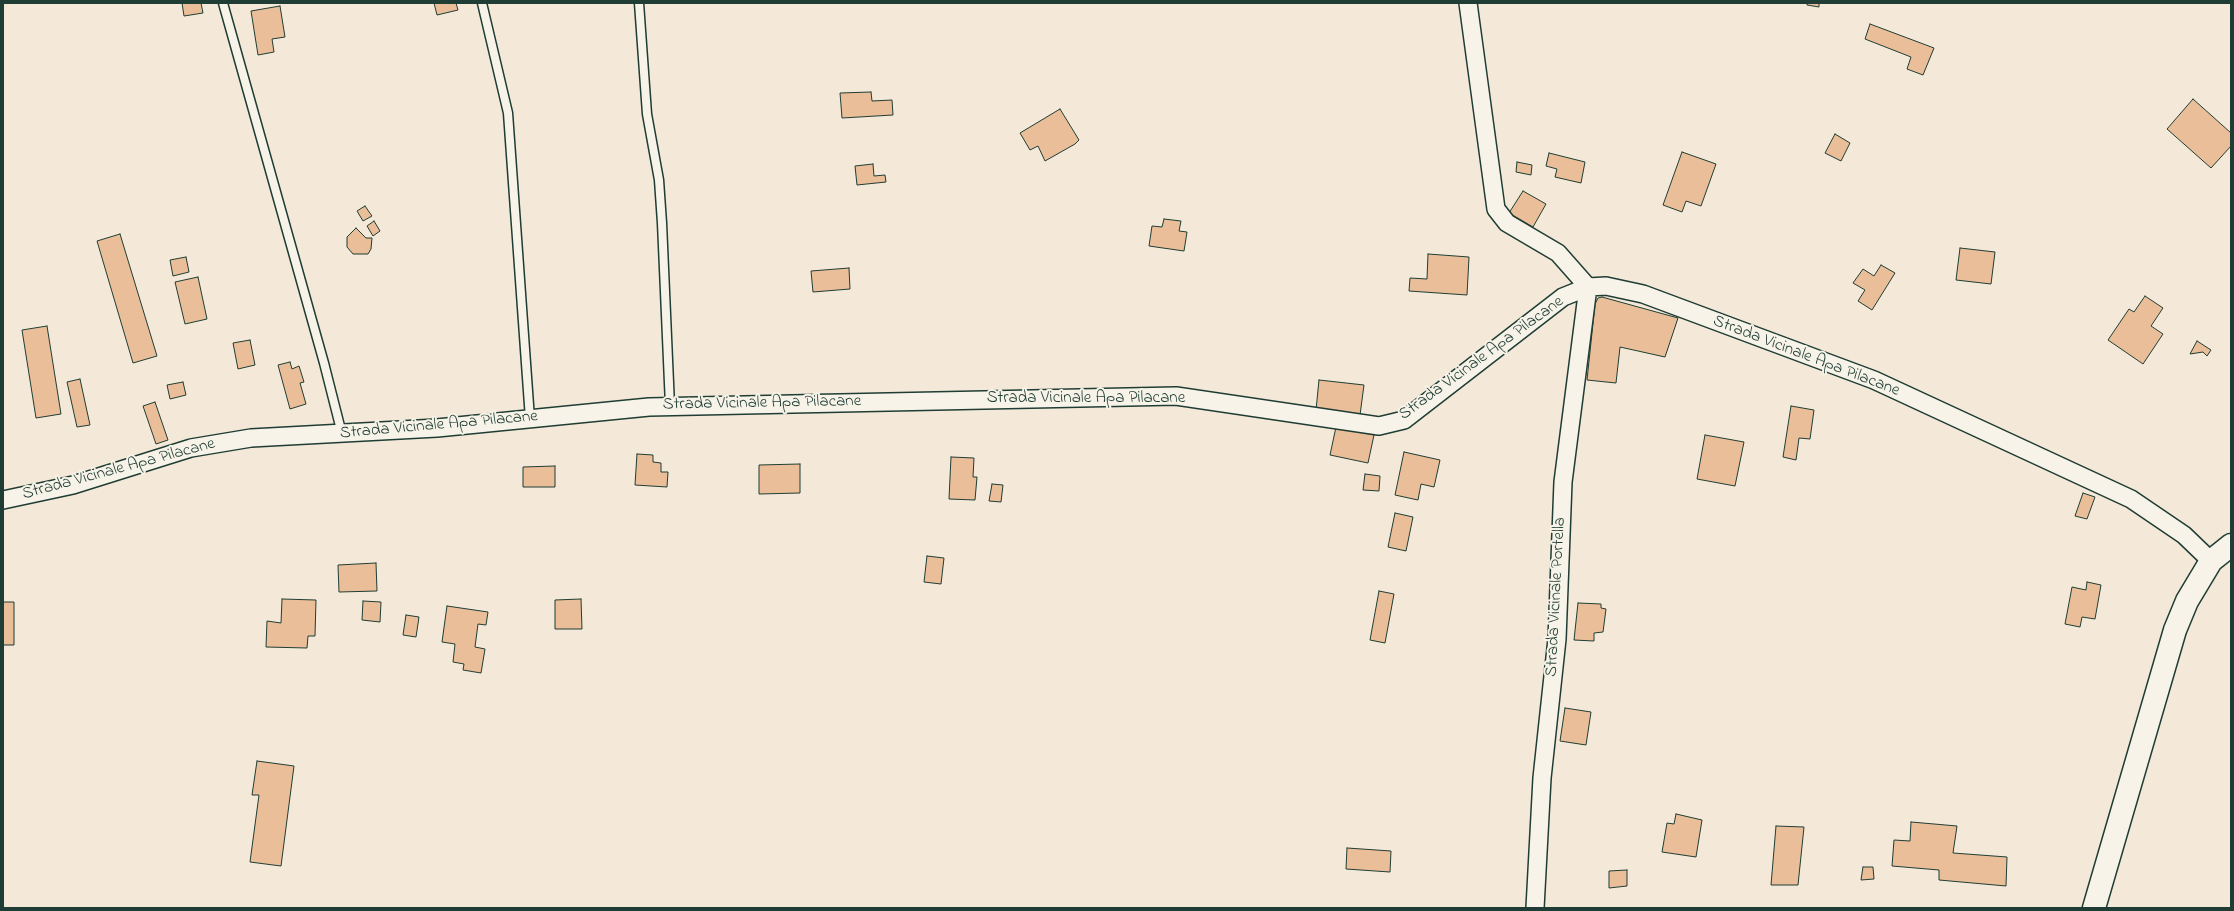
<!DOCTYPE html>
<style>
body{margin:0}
#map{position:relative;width:2234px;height:911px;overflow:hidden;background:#f4e8d8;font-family:"Indie Flower",sans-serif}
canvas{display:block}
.frame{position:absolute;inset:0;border:4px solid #1f3d34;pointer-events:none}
</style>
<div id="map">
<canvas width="2234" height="911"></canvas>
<div class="frame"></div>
</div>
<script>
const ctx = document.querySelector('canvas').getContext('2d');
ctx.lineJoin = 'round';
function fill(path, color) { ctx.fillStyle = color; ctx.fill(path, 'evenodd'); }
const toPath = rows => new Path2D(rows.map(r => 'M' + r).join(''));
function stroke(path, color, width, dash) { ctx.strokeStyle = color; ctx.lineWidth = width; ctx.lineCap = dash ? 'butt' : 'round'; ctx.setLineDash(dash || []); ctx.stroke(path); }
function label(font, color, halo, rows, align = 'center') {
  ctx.font = font + ' "Indie Flower",sans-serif'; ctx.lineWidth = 4; ctx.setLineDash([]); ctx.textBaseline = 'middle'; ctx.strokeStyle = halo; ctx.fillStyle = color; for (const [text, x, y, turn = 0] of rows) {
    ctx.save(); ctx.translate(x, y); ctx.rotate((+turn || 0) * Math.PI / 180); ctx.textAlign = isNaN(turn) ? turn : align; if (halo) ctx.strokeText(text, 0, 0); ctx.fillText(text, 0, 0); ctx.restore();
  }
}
const building = toPath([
 [182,3,201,3,203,13,184,16,182,3],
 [434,3,456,3,458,10,437,15,434,3],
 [1807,3,1819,3,1819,7,1807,5,1807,3],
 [280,6,285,37,272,39,274,52,258,55,251,11,280,6],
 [1870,24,1934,48,1923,75,1907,69,1911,57,1865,39,1870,24],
 [871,92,872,101,892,100,893,115,842,118,840,93,871,92],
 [2193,99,2231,133,2231,146,2211,168,2167,129,2193,99],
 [1060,109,1079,140,1075,144,1045,161,1038,146,1030,150,1020,133,1060,109],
 [1835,134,1850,143,1841,161,1825,153,1835,134],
 [1682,152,1716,164,1701,206,1686,201,1682,212,1663,205,1682,152],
 [1549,153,1585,162,1581,183,1555,177,1557,169,1546,166,1549,153],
 [1517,162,1532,165,1531,175,1516,172,1517,162],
 [873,164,874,176,885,175,886,182,857,185,855,166,873,164],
 [1523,191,1546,204,1533,227,1509,213,1523,191],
 [365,206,372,216,363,221,357,211,365,206],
 [1164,219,1181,221,1179,231,1187,232,1184,251,1149,246,1152,226,1162,227,1164,219],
 [374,221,380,231,373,236,367,226,374,221],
 [356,228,366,238,372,238,371,249,368,254,353,254,347,247,347,237,356,228],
 [120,234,157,356,133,363,97,241,120,234],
 [1960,248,1995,252,1991,284,1956,280,1960,248],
 [1428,254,1469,257,1467,295,1409,291,1410,278,1427,279,1428,254],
 [186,257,189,272,173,276,170,260,186,257],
 [1881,265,1895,273,1872,310,1858,301,1865,290,1853,283,1863,269,1874,276,1881,265],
 [849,268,850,289,813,292,811,271,849,268],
 [198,277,207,319,185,324,175,282,198,277],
 [2145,296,2163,308,2151,326,2163,334,2143,364,2108,340,2129,309,2134,312,2145,296],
 [1602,297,1678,318,1665,357,1620,347,1616,383,1587,380,1595,304,1598,298,1602,297],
 [47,326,61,414,36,418,22,330,47,326],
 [250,340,255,365,238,369,233,343,250,340],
 [2197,341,2211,350,2207,356,2203,352,2190,354,2197,341],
 [290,362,292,369,299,366,304,382,300,383,306,404,290,409,278,365,290,362],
 [80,379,90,425,77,427,67,382,80,379],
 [1319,380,1364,385,1360,415,1316,410,1319,380],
 [183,382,186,395,170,399,167,385,183,382],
 [155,402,168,440,156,444,143,406,155,402],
 [1791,406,1814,410,1810,439,1799,438,1796,460,1783,457,1791,406],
 [1336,427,1374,435,1368,463,1330,455,1336,427],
 [1705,435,1744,442,1735,486,1697,479,1705,435],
 [1404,452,1440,460,1434,487,1421,484,1418,500,1395,495,1404,452],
 [637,454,653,455,653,462,661,463,661,472,668,472,667,487,635,485,637,454],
 [951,457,974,458,973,477,977,477,975,500,949,499,951,457],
 [800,464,800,493,759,494,759,465,800,464],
 [555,466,555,487,523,487,523,467,555,466],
 [1365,474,1380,476,1379,491,1363,490,1365,474],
 [992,484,1003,485,1001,502,989,501,992,484],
 [2083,493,2095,497,2087,519,2075,516,2083,493],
 [1395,513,1413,517,1406,551,1388,547,1395,513],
 [927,556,944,558,941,584,924,582,927,556],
 [376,563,377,591,339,592,338,565,376,563],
 [2087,582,2101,585,2095,619,2082,617,2080,627,2065,624,2072,587,2086,590,2087,582],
 [1379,591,1394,594,1385,643,1370,640,1379,591],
 [282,599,316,600,315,636,308,636,307,648,266,647,267,621,281,623,282,599],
 [581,599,582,629,555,629,555,600,581,599],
 [363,601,381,602,380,622,362,620,363,601],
 [3,602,14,602,14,645,3,645,3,602],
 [1578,603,1601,604,1601,608,1606,609,1603,632,1594,633,1594,641,1574,640,1578,603],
 [447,606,488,612,486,625,478,624,475,647,485,649,481,673,463,670,464,664,453,662,455,644,442,642,447,606],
 [406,615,419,617,416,637,403,635,406,615],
 [1565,708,1591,712,1586,745,1560,741,1565,708],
 [257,761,294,766,281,866,250,862,259,795,252,795,257,761],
 [1676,814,1702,820,1696,857,1662,852,1667,823,1674,824,1676,814],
 [1911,822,1957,826,1953,853,2007,857,2006,886,1939,880,1939,870,1892,866,1894,840,1910,841,1911,822],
 [1776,826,1804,827,1798,885,1771,885,1776,826],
 [1347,848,1391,851,1390,872,1346,869,1347,848],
 [1863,867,1873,867,1874,879,1861,880,1863,867],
 [1627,870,1627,886,1609,888,1609,871,1627,870]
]);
fill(building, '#e9be99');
stroke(building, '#1f3d34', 1);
const service = toPath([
 [223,3,324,363,342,434],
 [482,3,508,113,530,419],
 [639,3,647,114,659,180,662,223,670,406]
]);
const minor = toPath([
 [1468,3,1496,209,1507,223,1558,253,1588,287,1563,482,1557,639,1542,778,1535,908],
 [3,500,73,485,191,448,251,438,437,428,649,407,1176,396,1379,426,1404,420,1563,297,1588,287,1606,286,1643,294,1874,380,2131,499,2184,535,2211,561]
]);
const secondary = toPath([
 [2094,908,2175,630,2187,601,2211,561,2231,545]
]);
stroke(service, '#1f3d34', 11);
stroke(minor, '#1f3d34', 20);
stroke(secondary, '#1f3d34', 25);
stroke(service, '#f7f3e8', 8);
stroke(minor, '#f7f3e8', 17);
stroke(secondary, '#f7f3e8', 22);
label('17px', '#1f3d34', '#f7f3e8', [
 ["Strada Vicinale Apa Pilacane",1806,357,21],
 ["Strada Vicinale Apa Pilacane",1482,359,-36],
 ["Strada Vicinale Apa Pilacane",1086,399],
 ["Strada Vicinale Apa Pilacane",762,404,-1],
 ["Strada Vicinale Apa Pilacane",439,426,-5],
 ["Strada Vicinale Apa Pilacane",119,470,-15],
 ["Strada Vicinale Portella",1557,597,-87]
]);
</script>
